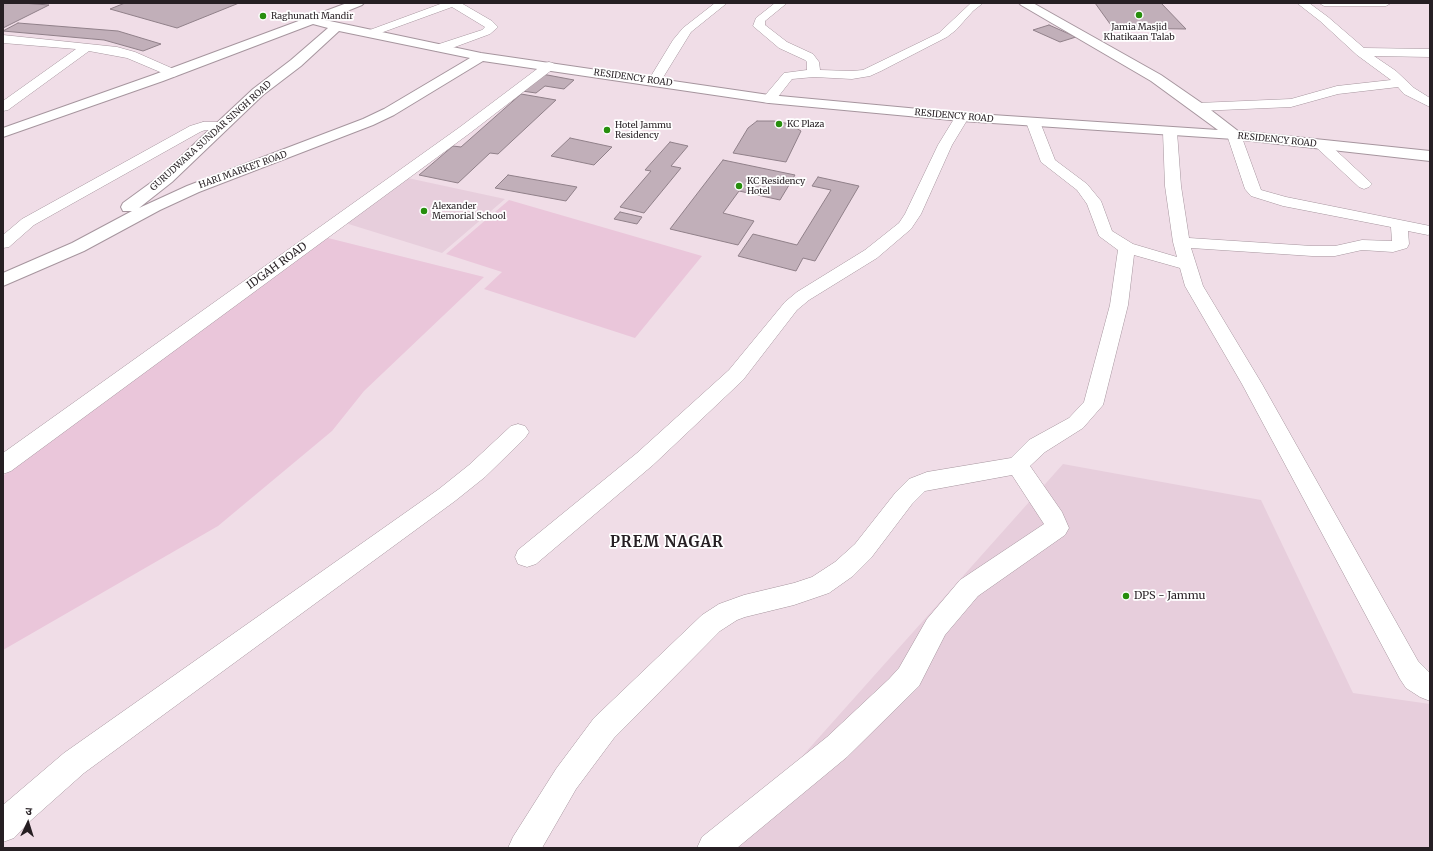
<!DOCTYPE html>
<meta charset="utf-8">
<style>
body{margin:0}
#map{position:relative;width:1433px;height:851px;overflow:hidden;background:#f0dde7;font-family:Merriweather,"Noto Sans Devanagari",serif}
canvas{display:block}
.frame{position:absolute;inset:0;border:4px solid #261f23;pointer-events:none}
.north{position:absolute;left:8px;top:803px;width:40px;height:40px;-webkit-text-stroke:3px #fff;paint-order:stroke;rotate:4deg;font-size:11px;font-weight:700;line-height:16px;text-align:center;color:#261f23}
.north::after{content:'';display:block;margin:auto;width:14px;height:18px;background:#261f23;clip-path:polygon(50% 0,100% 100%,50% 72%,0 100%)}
</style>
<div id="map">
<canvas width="1433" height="851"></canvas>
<div class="frame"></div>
<div class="north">उ</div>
</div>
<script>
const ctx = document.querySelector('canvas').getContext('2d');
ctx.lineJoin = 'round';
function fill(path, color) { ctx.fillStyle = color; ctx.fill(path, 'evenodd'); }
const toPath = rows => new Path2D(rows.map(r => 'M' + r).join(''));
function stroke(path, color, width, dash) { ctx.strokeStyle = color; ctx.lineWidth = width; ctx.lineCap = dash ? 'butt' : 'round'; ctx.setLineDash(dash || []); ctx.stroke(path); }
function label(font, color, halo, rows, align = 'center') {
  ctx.font = font + ' Merriweather,serif'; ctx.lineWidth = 3.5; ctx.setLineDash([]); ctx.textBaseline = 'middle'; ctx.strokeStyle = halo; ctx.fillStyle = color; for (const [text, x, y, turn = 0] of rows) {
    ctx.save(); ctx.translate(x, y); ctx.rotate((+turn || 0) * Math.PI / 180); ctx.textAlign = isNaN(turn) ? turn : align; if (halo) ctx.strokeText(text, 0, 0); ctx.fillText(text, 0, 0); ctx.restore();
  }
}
fill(toPath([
 [403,177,505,199,442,253,342,222],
 [1063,464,1261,500,1353,693,1430,704,1430,848,732,848,781,780]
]), '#e7cedc');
fill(toPath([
 [509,200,702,256,635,338,484,289,502,272,446,254],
 [320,236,484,277,364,391,332,431,218,526,3,650,3,476]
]), '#eac6da');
const building = toPath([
 [3,3,22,3,49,5,3,28,3,3],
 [125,3,239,3,177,28,110,9,125,3],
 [1095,3,1161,3,1186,29,1113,28,1095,3],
 [18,23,118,31,161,44,143,51,104,40,3,31,18,23],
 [1049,25,1076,37,1060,42,1033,30,1049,25],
 [542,74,574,80,564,89,545,86,536,93,522,91,542,74],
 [521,94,556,100,498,154,490,153,458,183,419,175,453,146,461,147,521,94],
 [757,121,774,121,790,124,801,131,786,162,733,153,748,128,757,121],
 [570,138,612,147,594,165,551,156,570,138],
 [670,142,688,146,671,166,681,168,644,213,620,207,651,171,645,170,670,142],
 [723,160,795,175,780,200,739,191,723,213,754,221,738,245,670,229,723,160],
 [508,175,577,187,566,201,495,188,508,175],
 [818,177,859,186,815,261,803,258,796,271,738,256,753,234,797,245,831,190,812,186,818,177],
 [620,212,642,217,637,224,614,219,620,212]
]);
fill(building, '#c1afb9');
stroke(building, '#908089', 1);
const street = toPath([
 [443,3,461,3,492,21,498,27,490,34,444,51,436,51,434,48,436,45,482,30,485,27,452,7,375,35,371,36,367,35,365,33,367,31,443,3],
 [715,3,727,3,691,32,659,84,649,84,648,81,673,40,683,28,715,3],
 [775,3,787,3,765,21,765,25,787,42,813,54,819,62,820,70,852,71,863,70,939,33,971,3,983,3,973,11,956,30,947,37,881,71,870,76,852,79,814,77,792,79,774,102,769,103,764,102,762,99,784,73,807,70,807,62,805,60,779,48,753,26,756,18,775,3],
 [1297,3,1309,3,1328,17,1364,48,1430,49,1430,57,1374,56,1396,71,1414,88,1430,98,1430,107,1404,94,1398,87,1338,94,1291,107,1198,111,1193,110,1191,107,1193,104,1198,103,1291,99,1337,86,1391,80,1357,55,1320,21,1297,3],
 [1319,3,1391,3,1386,6,1324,6,1319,3],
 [3,35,117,47,135,52,176,70,178,73,176,76,172,77,127,58,89,51,8,110,3,111,3,101,76,49,3,43,3,35],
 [549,62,553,63,555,66,553,69,470,133,11,471,3,474,3,453,460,127,545,63,549,62],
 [962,113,967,114,969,117,952,145,921,214,911,229,877,258,809,300,797,310,743,380,653,465,536,564,527,567,518,564,515,557,518,550,637,453,729,370,785,302,797,292,865,250,899,223,905,214,938,145,957,114,962,113],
 [1033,118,1038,119,1040,122,1055,160,1087,184,1101,201,1112,231,1133,244,1177,257,1173,242,1165,186,1163,132,1165,129,1170,128,1175,129,1177,132,1181,186,1189,238,1312,246,1335,246,1362,240,1392,241,1391,227,1283,206,1251,196,1245,189,1227,135,1229,132,1234,131,1239,132,1241,135,1261,190,1286,197,1430,226,1430,234,1428,235,1408,231,1409,244,1407,248,1393,252,1362,250,1335,256,1312,256,1191,248,1203,286,1262,384,1418,661,1430,673,1430,701,1420,697,1406,688,1400,679,1242,384,1185,286,1180,268,1134,255,1128,305,1103,405,1083,428,1045,452,1030,466,1062,512,1069,528,1065,535,978,596,945,635,919,686,847,757,737,848,697,848,702,837,827,737,889,679,899,668,927,619,960,580,1044,524,1012,475,925,491,912,504,871,558,853,576,829,593,794,605,745,617,737,620,720,631,614,738,576,789,542,848,508,848,513,837,556,769,594,718,702,615,719,604,744,595,794,583,812,577,835,562,855,544,896,492,909,479,927,472,1011,458,1029,440,1069,418,1084,402,1110,305,1118,250,1099,236,1087,204,1077,190,1041,162,1026,122,1028,119,1033,118],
 [203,122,222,122,227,123,229,126,227,129,222,130,205,130,200,132,34,225,9,247,3,248,3,235,22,219,190,126,203,122],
 [1322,141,1327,142,1369,181,1372,184,1369,187,1364,189,1359,187,1317,148,1315,145,1317,142,1322,141],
 [518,424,525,426,529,432,525,438,485,477,455,501,84,773,29,822,14,838,3,842,3,805,64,753,439,489,469,465,511,426,518,424]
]);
const secondary = toPath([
 [347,3,364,3,362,5,325,20,481,53,769,95,962,113,1218,130,1151,81,1021,5,1019,3,1033,3,1161,75,1203,104,1238,131,1430,151,1430,161,1234,139,962,121,769,103,483,61,394,115,373,125,199,192,160,210,84,251,3,286,3,273,72,243,132,211,123,211,121,207,123,203,160,176,253,89,291,60,328,28,313,24,163,81,3,137,3,128,153,75,347,3],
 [339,31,470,58,384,109,363,119,187,186,139,208,172,182,263,95,301,66,339,31]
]);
stroke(street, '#a6959e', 1);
stroke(secondary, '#a6959e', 2);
fill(street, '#fff');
fill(secondary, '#fff');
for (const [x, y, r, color] of [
 [1139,15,4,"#278e0d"],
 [263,16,4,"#278e0d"],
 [779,124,4,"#278e0d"],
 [607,130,4,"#278e0d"],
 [739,186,4,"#278e0d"],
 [424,211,4,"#278e0d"],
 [1126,596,4,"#278e0d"]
]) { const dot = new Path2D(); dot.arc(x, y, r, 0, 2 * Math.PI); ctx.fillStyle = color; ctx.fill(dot); stroke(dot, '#fff', 1.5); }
label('9px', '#261f23', '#fff', [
 ["Raghunath Mandir",271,16],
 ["Jamia Masjid",1139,27,"center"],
 ["Khatikaan Talab",1139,37,"center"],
 ["KC Plaza",787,124],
 ["Hotel Jammu",615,125],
 ["Residency",615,135],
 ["KC Residency",747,181],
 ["Hotel",747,191],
 ["Alexander",432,206],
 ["Memorial School",432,216]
], 'left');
label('9px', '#261f23', '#fff', [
 ["RESIDENCY ROAD",633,78,8],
 ["RESIDENCY ROAD",954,116,5],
 ["GURUDWARA SUNDAR SINGH ROAD",211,136,-42],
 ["RESIDENCY ROAD",1277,140,6],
 ["HARI MARKET ROAD",243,170,-20]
]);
label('11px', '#261f23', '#fff', [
 ["IDGAH ROAD",277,266,-36]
]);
label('11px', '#261f23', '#fff', [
 ["DPS - Jammu",1134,596]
], 'left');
ctx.letterSpacing = '1px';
label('bold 15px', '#261f23', '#fff', [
 ["PREM NAGAR",667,543]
]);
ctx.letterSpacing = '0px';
</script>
